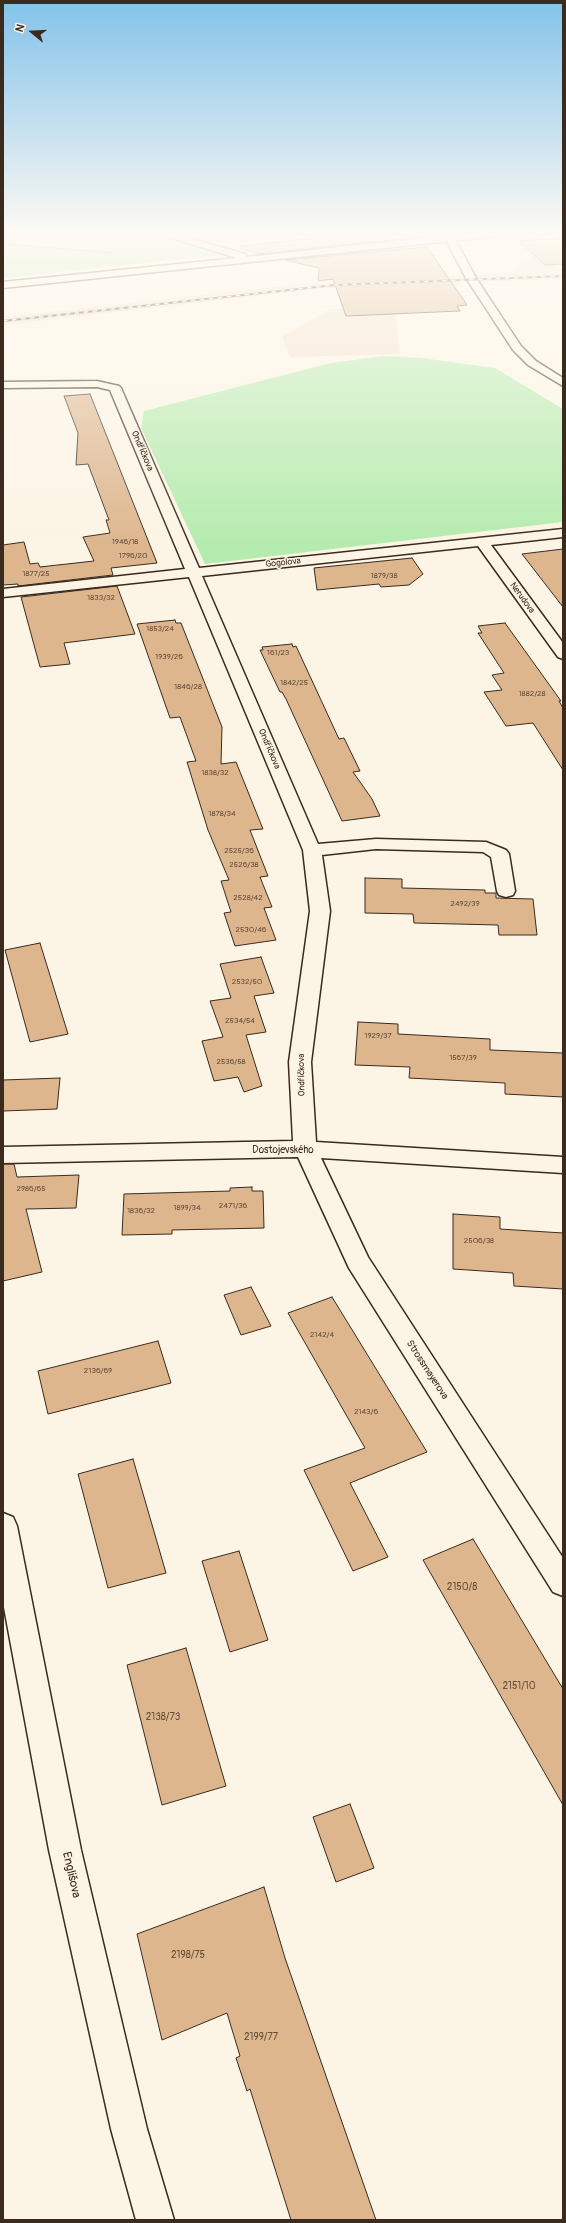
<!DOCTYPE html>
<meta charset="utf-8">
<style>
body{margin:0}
#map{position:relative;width:566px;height:2223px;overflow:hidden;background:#fcf5e5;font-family:Pangolin,sans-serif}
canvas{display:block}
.frame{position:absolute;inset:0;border:4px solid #3b2a1e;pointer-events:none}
.north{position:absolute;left:12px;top:12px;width:40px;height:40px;-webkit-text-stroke:3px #fcf5e5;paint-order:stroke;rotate:288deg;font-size:11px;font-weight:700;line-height:16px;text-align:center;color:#3b2a1e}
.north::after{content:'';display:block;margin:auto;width:14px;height:18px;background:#3b2a1e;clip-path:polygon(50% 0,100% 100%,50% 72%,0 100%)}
</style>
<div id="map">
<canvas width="566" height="2223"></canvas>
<div class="frame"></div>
<div class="north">N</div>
</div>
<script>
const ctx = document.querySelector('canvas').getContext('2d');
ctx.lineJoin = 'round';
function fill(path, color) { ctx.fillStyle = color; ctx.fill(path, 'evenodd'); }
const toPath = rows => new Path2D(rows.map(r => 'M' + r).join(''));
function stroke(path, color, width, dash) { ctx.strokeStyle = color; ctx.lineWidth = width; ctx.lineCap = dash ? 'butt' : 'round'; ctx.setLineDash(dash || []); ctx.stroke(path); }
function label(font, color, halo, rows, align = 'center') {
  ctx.font = font + ' Pangolin,sans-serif'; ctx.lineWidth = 3; ctx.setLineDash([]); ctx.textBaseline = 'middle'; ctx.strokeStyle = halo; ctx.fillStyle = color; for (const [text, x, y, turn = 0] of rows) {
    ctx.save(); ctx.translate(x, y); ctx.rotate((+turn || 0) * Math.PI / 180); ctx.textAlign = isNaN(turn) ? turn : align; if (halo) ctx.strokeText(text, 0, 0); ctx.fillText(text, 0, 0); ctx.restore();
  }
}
fill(toPath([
 [563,247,563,279,421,283,330,288,3,325,3,317,263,288,364,279,511,273,540,251],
 [330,309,395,309,400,354,290,357,282,337]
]), '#f3e2cb');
fill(toPath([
 [3,233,138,233,223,255,3,278],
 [383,356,422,358,495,368,563,409,563,522,205,564,141,428,144,411,331,363]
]), '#b5ebae');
const building = toPath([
 [364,233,383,233,379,241,262,254,241,249,242,246,364,233],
 [563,238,563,264,545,265,519,241,563,238],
 [427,247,467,305,457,306,460,311,346,316,333,279,318,281,319,268,285,260,427,247],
 [90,394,157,563,111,568,113,575,18,586,18,584,3,585,3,545,24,542,30,564,38,563,40,567,94,561,83,537,110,533,106,520,109,520,88,464,76,465,78,433,64,396,90,394],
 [563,549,563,607,522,554,563,549],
 [412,558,423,574,409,585,381,587,379,584,317,590,314,568,412,558],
 [117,586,135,634,64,643,70,664,40,667,21,597,117,586],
 [175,620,176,623,181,623,222,727,221,764,236,762,263,829,250,830,268,876,260,877,272,907,264,908,276,940,235,946,224,913,231,912,221,881,229,880,208,830,187,762,196,761,180,717,170,718,137,624,175,620],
 [505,623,561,701,559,701,563,708,563,770,533,723,506,726,484,692,502,690,492,675,504,673,478,633,482,633,478,626,505,623],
 [292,644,293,647,296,646,339,739,344,738,360,771,353,772,372,799,380,816,342,821,286,699,282,692,280,692,260,650,263,650,262,647,292,644],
 [365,878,402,879,402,888,485,890,485,893,496,893,496,898,533,899,537,935,499,935,498,925,414,923,413,914,365,913,365,878],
 [40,943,68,1034,30,1042,5,950,40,943],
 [261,957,274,993,254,996,266,1032,246,1035,262,1086,244,1092,238,1077,214,1081,202,1041,223,1037,210,1001,231,998,220,964,261,957],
 [358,1022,398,1024,398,1034,490,1039,490,1050,563,1053,563,1097,505,1094,505,1083,409,1078,410,1067,355,1065,358,1022],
 [60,1078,57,1109,3,1111,3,1080,60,1078],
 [3,1164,14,1164,17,1177,79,1175,76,1208,26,1209,42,1272,3,1281,3,1164],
 [252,1187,252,1191,263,1191,264,1228,172,1230,172,1234,122,1235,124,1194,230,1191,230,1188,252,1187],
 [453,1214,500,1217,500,1229,563,1233,563,1289,514,1286,513,1273,453,1269,453,1214],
 [251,1287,271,1326,241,1335,224,1295,251,1287],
 [332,1297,427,1452,350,1483,388,1557,353,1571,304,1470,365,1448,288,1313,332,1297],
 [158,1341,171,1383,48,1414,38,1371,158,1341],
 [133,1459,166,1573,108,1588,78,1474,133,1459],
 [473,1539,563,1689,563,1805,423,1560,473,1539],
 [239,1551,268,1640,230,1652,202,1561,239,1551],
 [186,1648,226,1786,162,1805,127,1665,186,1648],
 [350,1804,374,1868,336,1882,313,1817,350,1804],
 [264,1887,285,1958,376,2220,291,2220,250,2089,247,2091,236,2058,240,2056,227,2013,162,2040,137,1934,264,1887]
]);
fill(building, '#ddb68e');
stroke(building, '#3b2a1e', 1);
const street = toPath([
 [155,233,171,233,245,254,247,257,468,233,503,233,499,236,3,288,3,282,237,258,155,233],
 [97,381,119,386,121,388,199,568,563,529,563,537,491,545,563,643,563,659,558,657,478,546,202,576,318,844,376,839,486,842,506,850,509,854,515,891,513,895,506,897,499,895,497,891,491,857,483,852,376,849,322,855,330,911,311,1062,316,1142,563,1157,563,1173,321,1158,368,1257,563,1558,563,1596,553,1592,349,1268,298,1157,3,1163,3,1147,293,1141,289,1062,310,911,303,850,189,577,3,597,3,589,185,569,110,390,97,387,3,388,3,382,97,381],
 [3,1513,13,1517,17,1526,81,1850,147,2129,174,2220,136,2220,111,2129,49,1850,3,1602,3,1513]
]);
const secondary = toPath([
 [451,233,462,233,455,239,476,278,521,346,536,361,563,378,563,386,528,365,513,350,466,278,445,238,451,233]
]);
stroke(street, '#3b2a1e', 3);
stroke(secondary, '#3b2a1e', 3);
stroke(toPath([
 [3,244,114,253]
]), '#3b2a1e', 1, [2, 1.5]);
fill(street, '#fcf5e5');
fill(secondary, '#fcf5e5');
const rail = toPath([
 [3,321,335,285,563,276]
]);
stroke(rail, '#3b2a1e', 2);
stroke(rail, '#fcf5e5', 1.5, [4.5]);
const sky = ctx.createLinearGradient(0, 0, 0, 545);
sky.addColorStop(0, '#83c2ea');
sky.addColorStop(0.43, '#fefaf3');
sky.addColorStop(1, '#fefaf300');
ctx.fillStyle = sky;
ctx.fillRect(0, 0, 566, 545);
label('8px', '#644d3a', null, [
 ["1946/18",125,542],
 ["1796/20",133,556],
 ["1877/25",36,574],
 ["1879/38",384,576],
 ["1833/32",101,598],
 ["1853/24",160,629],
 ["161/23",278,653],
 ["1939/26",169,657],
 ["1842/25",294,683],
 ["1846/28",188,687],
 ["1882/28",532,694],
 ["1838/32",215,773],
 ["1878/34",222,814],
 ["2525/36",239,851],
 ["2526/38",244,865],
 ["2528/42",248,898],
 ["2492/39",465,904],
 ["2530/46",251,930],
 ["2532/50",247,982],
 ["2534/54",240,1021],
 ["1929/37",378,1036],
 ["1567/39",463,1058],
 ["2536/58",231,1062],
 ["2986/65",31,1189],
 ["2471/36",233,1206],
 ["1899/34",187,1208],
 ["1836/32",141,1211],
 ["2506/38",479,1241],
 ["2142/4",322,1335],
 ["2136/69",98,1371],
 ["2143/6",366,1412]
]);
label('9px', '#3b2a1e', '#fcf5e5', [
 ["Ondříčkova",142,451,67],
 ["Gogolova",283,563,-6],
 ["Nerudova",522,598,54],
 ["Ondříčkova",269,749,67],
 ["Ondříčkova",302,1075,-91]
]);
label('10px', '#3b2a1e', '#fcf5e5', [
 ["Dostojevského",283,1150],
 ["Strossmayerova",427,1370,57]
]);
label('10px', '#644d3a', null, [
 ["2150/8",462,1587],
 ["2151/10",519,1686],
 ["2138/73",163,1717],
 ["2198/75",188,1955],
 ["2199/77",261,2037]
]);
label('12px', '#3b2a1e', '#fcf5e5', [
 ["Englišova",71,1875,77]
]);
</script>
